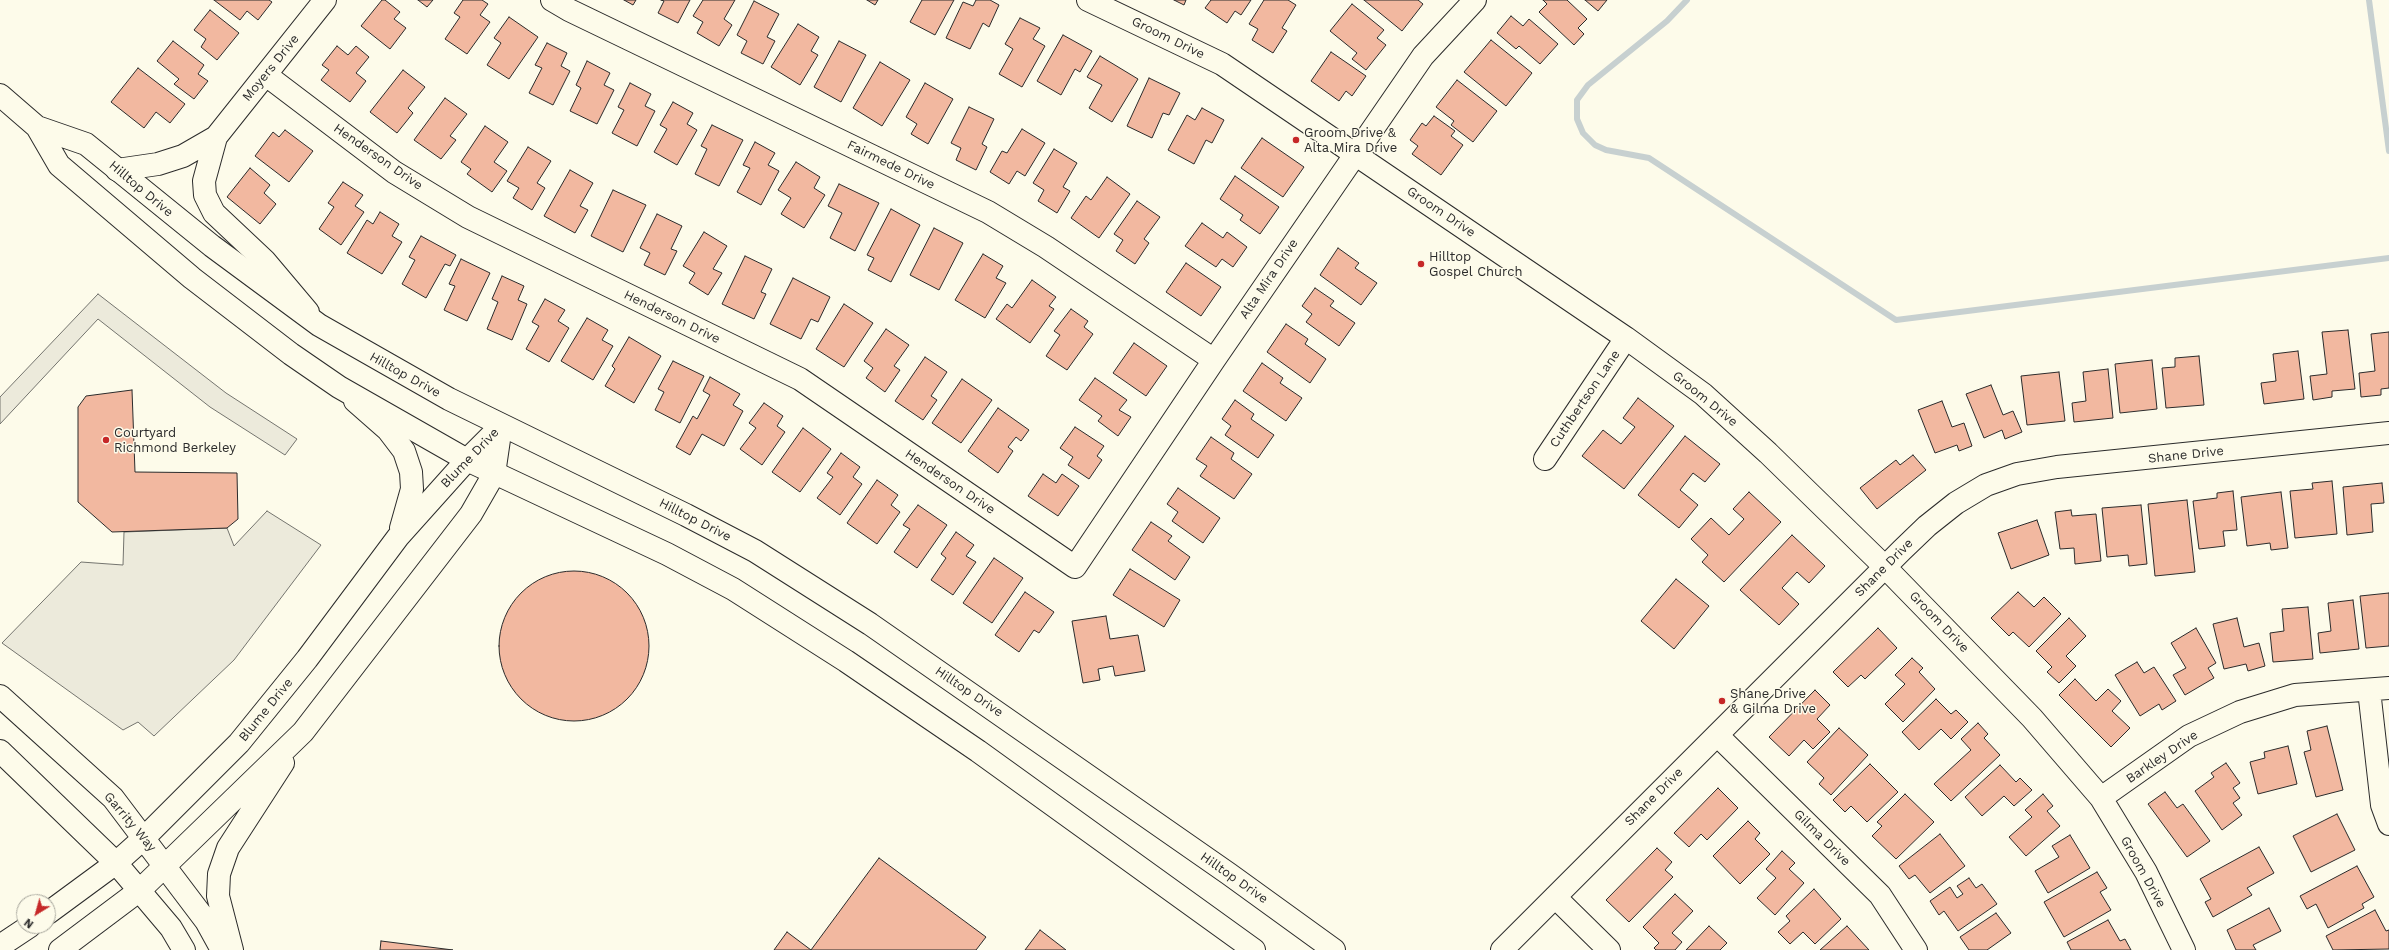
<!DOCTYPE html>
<style>
body{margin:0}
#map{position:relative;width:2389px;height:950px;overflow:hidden;background:#fdfbea;font-family:"Work Sans",sans-serif}
canvas{display:block}
.north{position:absolute;left:16px;top:894px;width:40px;height:40px;box-sizing:border-box;background:#fdfbea;border:1px solid #a9a89e;border-radius:50%;rotate:217deg;font-size:11px;font-weight:700;line-height:16px;text-align:center;color:#2b2b2b}
.north::after{content:'';display:block;margin:auto;width:14px;height:18px;background:#c62828;clip-path:polygon(50% 0,100% 100%,50% 72%,0 100%)}
</style>
<div id="map">
<canvas width="2389" height="950"></canvas>
<div class="north">N</div>
</div>
<script>
const ctx = document.querySelector('canvas').getContext('2d');
ctx.lineJoin = 'round';
function fill(path, color) { ctx.fillStyle = color; ctx.fill(path, 'evenodd'); }
const toPath = rows => new Path2D(rows.map(r => 'M' + r).join(''));
function stroke(path, color, width, dash) { ctx.strokeStyle = color; ctx.lineWidth = width; ctx.lineCap = dash ? 'butt' : 'round'; ctx.setLineDash(dash || []); ctx.stroke(path); }
function label(font, color, halo, rows, align = 'center') {
  ctx.font = font + ' "Work Sans",sans-serif'; ctx.lineWidth = 3; ctx.setLineDash([]); ctx.textBaseline = 'middle'; ctx.strokeStyle = halo; ctx.fillStyle = color; for (const [text, x, y, turn = 0] of rows) {
    ctx.save(); ctx.translate(x, y); ctx.rotate((+turn || 0) * Math.PI / 180); ctx.textAlign = isNaN(turn) ? turn : align; if (halo) ctx.strokeText(text, 0, 0); ctx.fillText(text, 0, 0); ctx.restore();
  }
}
const parking = toPath([
 [98,294,226,393,297,439,285,455,210,407,98,319,0,424,0,397,98,294],
 [267,511,321,545,234,660,154,736,138,722,123,730,2,643,81,562,123,565,124,532,227,528,234,546,267,511]
]);
fill(parking, '#eceadb');
stroke(parking, '#74746e', 1);
stroke(toPath([
 [1687,0,1667,21,1588,85,1577,100,1577,119,1583,133,1595,145,1606,150,1649,158,1896,320,2389,258],
 [2369,0,2389,151]
]), '#c7d0d0', 6);
const building = toPath([
 [214,0,269,0,272,2,258,20,247,11,240,20,214,0],
 [382,0,385,0,400,12,394,19,406,28,390,49,361,26,382,0],
 [418,0,433,0,427,7,418,0],
 [463,0,482,0,488,4,480,15,490,22,467,54,445,39,460,17,454,13,463,0],
 [624,0,636,0,633,5,624,0],
 [661,0,690,0,678,23,658,13,664,1,661,0],
 [703,0,735,0,724,19,732,25,719,46,697,33,703,22,693,16,703,0],
 [867,0,878,0,875,5,867,0],
 [922,0,954,0,935,35,910,22,922,0],
 [976,0,990,0,999,5,989,27,983,23,970,49,946,38,963,2,973,6,976,0],
 [1174,0,1186,0,1184,5,1174,0],
 [1211,0,1251,0,1241,15,1235,11,1227,23,1205,8,1211,0],
 [1264,0,1288,0,1296,5,1282,28,1287,31,1273,53,1252,40,1258,29,1249,24,1264,0],
 [1364,0,1418,0,1423,4,1402,31,1364,0],
 [1543,0,1567,0,1587,19,1578,28,1584,34,1574,45,1539,12,1547,4,1543,0],
 [1585,0,1607,0,1598,11,1585,0],
 [754,1,779,14,767,37,775,41,763,64,741,53,747,41,737,35,754,1],
 [1352,4,1384,30,1377,38,1386,45,1366,70,1352,59,1357,53,1330,31,1352,4],
 [210,10,239,33,217,60,201,47,206,39,194,30,210,10],
 [1511,16,1523,26,1529,19,1558,44,1540,64,1519,46,1516,49,1497,33,1511,16],
 [509,17,538,37,509,79,487,65,501,43,494,38,509,17],
 [1020,18,1040,28,1033,39,1045,46,1022,87,999,74,1013,49,1005,44,1020,18],
 [798,24,819,37,811,51,818,55,800,85,771,67,798,24],
 [1063,35,1092,51,1080,72,1075,69,1061,95,1037,81,1063,35],
 [1491,40,1532,73,1506,106,1464,72,1491,40],
 [173,41,204,65,198,74,208,81,194,99,174,84,179,79,157,61,173,41],
 [839,41,866,55,841,102,814,87,839,41],
 [547,43,567,53,561,66,570,71,553,105,529,93,542,68,535,65,547,43],
 [337,46,348,55,356,46,369,57,356,73,366,81,350,102,321,80,329,70,322,65,337,46],
 [1331,52,1366,76,1352,96,1346,91,1339,101,1311,81,1331,52],
 [1100,56,1138,79,1112,122,1089,108,1102,85,1087,77,1100,56],
 [587,61,610,73,604,85,614,90,597,124,570,111,581,88,576,85,587,61],
 [880,62,910,80,882,126,853,108,880,62],
 [138,68,185,104,170,123,156,112,144,128,111,102,138,68],
 [403,70,425,87,408,108,413,113,397,133,370,112,403,70],
 [1149,78,1180,93,1169,115,1163,113,1152,138,1127,126,1149,78],
 [1457,80,1497,111,1473,142,1451,125,1454,121,1436,107,1457,80],
 [630,83,651,94,645,106,655,111,637,146,612,133,624,110,618,107,630,83],
 [925,83,953,99,928,144,911,134,917,124,906,117,925,83],
 [445,98,467,114,450,136,456,140,441,159,414,140,445,98],
 [673,102,693,113,687,124,697,130,677,165,654,152,667,129,660,125,673,102],
 [969,107,994,119,982,144,987,147,976,170,956,160,961,148,951,143,969,107],
 [1202,108,1224,120,1212,143,1206,140,1194,164,1168,150,1187,115,1195,120,1202,108],
 [1434,116,1455,131,1451,136,1463,145,1441,175,1412,154,1418,146,1410,140,1422,123,1426,126,1434,116],
 [712,125,743,140,719,186,695,174,707,149,701,146,712,125],
 [485,126,508,142,494,162,507,171,492,192,467,174,471,169,461,162,485,126],
 [1022,129,1045,143,1025,176,1017,171,1009,184,990,172,1002,151,1007,153,1022,129],
 [285,130,313,151,289,182,255,156,273,132,279,137,285,130],
 [1262,138,1304,167,1283,197,1241,168,1262,138],
 [755,142,775,153,768,165,779,171,761,205,737,192,750,168,743,165,755,142],
 [528,147,551,161,537,183,545,188,532,210,513,198,519,188,507,181,528,147],
 [1054,149,1077,163,1063,187,1070,191,1057,213,1038,201,1044,190,1033,183,1054,149],
 [796,162,820,177,814,188,825,195,804,228,781,214,791,198,778,190,796,162],
 [250,168,270,185,264,193,276,204,260,224,227,197,250,168],
 [570,170,593,183,580,206,588,210,575,233,544,216,570,170],
 [1235,176,1279,207,1260,234,1240,220,1243,215,1220,199,1235,176],
 [1107,177,1130,194,1099,238,1071,218,1086,196,1091,200,1107,177],
 [343,182,363,195,355,206,364,212,341,245,319,229,334,207,328,203,343,182],
 [839,184,879,203,855,251,830,238,842,213,828,206,839,184],
 [613,190,646,205,623,252,591,236,613,190],
 [1137,201,1160,217,1144,239,1149,243,1135,264,1116,251,1123,240,1114,234,1137,201],
 [891,209,920,225,891,282,868,270,874,258,867,255,891,209],
 [380,212,399,224,392,236,402,242,382,274,347,253,367,220,373,224,380,212],
 [657,214,682,226,671,249,677,251,665,275,644,265,650,253,640,248,657,214],
 [1202,223,1223,238,1227,232,1247,247,1233,267,1222,259,1216,267,1185,246,1202,223],
 [934,228,963,243,939,290,910,275,934,228],
 [704,232,727,246,713,269,722,273,708,295,689,283,695,273,683,266,704,232],
 [421,236,456,255,450,266,445,264,426,298,402,284,415,260,409,257,421,236],
 [1338,248,1359,263,1355,268,1377,283,1361,305,1320,275,1338,248],
 [983,254,1003,266,996,278,1006,283,985,318,955,300,983,254],
 [745,256,772,269,761,292,766,294,754,319,722,304,745,256],
 [461,259,490,273,467,321,444,310,455,286,449,284,461,259],
 [1186,263,1221,287,1201,316,1166,292,1186,263],
 [502,276,524,286,518,300,527,304,512,340,487,329,498,302,492,299,502,276],
 [793,278,830,297,818,322,811,319,801,339,770,324,793,278],
 [1032,280,1056,297,1049,306,1054,309,1030,343,996,319,1007,304,1012,308,1032,280],
 [1315,288,1334,301,1330,306,1355,323,1339,346,1306,322,1312,314,1302,306,1315,288],
 [545,299,565,310,558,321,569,328,549,362,526,349,539,326,532,322,545,299],
 [844,304,873,323,844,367,816,349,844,304],
 [1071,309,1088,321,1084,327,1093,334,1067,370,1046,356,1060,335,1054,331,1071,309],
 [587,318,608,330,602,340,613,346,593,380,561,361,587,318],
 [1286,324,1308,339,1305,344,1326,359,1310,383,1267,352,1286,324],
 [886,329,909,345,894,366,900,370,885,392,866,378,873,368,864,361,886,329],
 [2348,330,2355,389,2332,391,2332,397,2313,400,2310,376,2327,374,2322,332,2348,330],
 [2389,332,2389,388,2381,389,2381,395,2361,397,2359,373,2375,371,2371,334,2389,332],
 [629,337,661,356,634,403,605,386,615,369,612,366,629,337],
 [1134,343,1167,366,1146,396,1113,373,1134,343],
 [2298,351,2304,399,2264,404,2261,383,2276,381,2273,354,2298,351],
 [2199,356,2204,405,2166,408,2162,368,2175,367,2175,358,2199,356],
 [925,357,947,372,931,396,937,400,923,420,895,401,925,357],
 [2152,360,2157,409,2120,413,2115,364,2152,360],
 [673,361,704,376,680,423,655,410,664,392,658,389,673,361],
 [1262,363,1283,378,1280,383,1302,398,1286,421,1243,391,1262,363],
 [2108,369,2113,418,2074,422,2072,403,2086,401,2083,372,2108,369],
 [2059,372,2065,421,2027,425,2021,376,2059,372],
 [710,377,740,394,733,405,743,411,724,446,702,434,690,455,676,447,693,416,697,419,710,395,703,391,710,377],
 [1095,378,1127,400,1119,410,1131,417,1118,436,1098,421,1102,416,1079,400,1095,378],
 [962,379,992,400,961,443,932,423,962,379],
 [1991,385,2003,415,2013,411,2022,432,2005,439,2002,430,1984,438,1966,394,1991,385],
 [132,390,135,472,237,473,238,519,227,528,112,532,78,502,78,407,86,396,132,390],
 [1638,398,1674,426,1624,489,1582,456,1603,430,1621,444,1635,427,1623,418,1638,398],
 [1235,400,1254,414,1251,419,1274,435,1258,458,1225,435,1231,426,1222,419,1235,400],
 [1942,401,1952,427,1964,423,1972,446,1959,451,1957,445,1935,453,1918,410,1942,401],
 [764,403,783,416,777,426,785,432,762,465,740,449,756,428,749,423,764,403],
 [998,408,1029,430,1021,441,1016,437,1008,447,1013,451,998,473,968,451,998,408],
 [1075,427,1104,446,1097,456,1102,460,1089,479,1068,465,1073,457,1060,448,1075,427],
 [803,428,831,449,800,492,772,472,803,428],
 [1685,436,1720,464,1705,482,1693,473,1680,490,1698,505,1679,528,1638,495,1685,436],
 [1211,437,1234,453,1231,459,1252,474,1234,499,1200,476,1207,466,1196,459,1211,437],
 [841,453,860,467,853,477,862,484,840,515,817,498,833,477,827,473,841,453],
 [1913,455,1926,470,1877,509,1860,488,1896,460,1900,465,1913,455],
 [1043,474,1056,483,1062,474,1079,486,1058,516,1028,496,1043,474],
 [877,480,898,495,891,505,900,512,877,544,847,523,877,480],
 [2332,481,2337,534,2295,538,2290,491,2313,489,2312,483,2332,481],
 [2382,483,2384,503,2371,504,2373,532,2347,535,2343,487,2382,483],
 [1178,488,1220,518,1203,543,1172,521,1178,512,1167,504,1178,488],
 [2233,491,2237,530,2223,531,2225,546,2199,549,2193,501,2217,498,2217,493,2233,491],
 [1749,492,1781,522,1724,582,1702,562,1708,555,1691,539,1711,518,1729,535,1744,519,1733,509,1749,492],
 [2281,492,2288,548,2271,550,2270,543,2247,546,2241,497,2281,492],
 [2187,500,2195,572,2155,576,2148,504,2187,500],
 [918,505,947,525,917,568,894,552,910,529,903,525,918,505],
 [2141,505,2147,564,2129,566,2128,555,2107,557,2102,508,2141,505],
 [2071,510,2072,516,2096,514,2101,561,2075,564,2074,548,2060,549,2055,512,2071,510],
 [2037,520,2049,555,2011,569,1998,533,2037,520],
 [1151,522,1172,536,1168,541,1190,557,1175,580,1132,550,1151,522],
 [956,532,974,545,966,556,976,562,953,595,931,580,946,558,941,554,956,532],
 [1792,535,1825,566,1809,583,1797,572,1782,588,1799,604,1779,625,1740,590,1792,535],
 [994,558,1023,578,992,623,963,603,994,558],
 [1130,569,1180,600,1164,627,1113,595,1130,569],
 '499 646a75 75 0 1 1 150 0a75 75 0 1 1-150 0Z',
 [1676,579,1709,606,1674,649,1641,621,1676,579],
 [1025,592,1054,612,1039,633,1034,630,1019,652,995,635,1025,592],
 [2018,592,2034,607,2044,597,2061,614,2029,647,2013,632,2009,636,1991,618,2018,592],
 [2389,593,2389,646,2366,648,2360,596,2389,593],
 [2353,600,2359,649,2320,653,2318,633,2331,631,2328,603,2353,600],
 [2308,607,2313,659,2273,662,2270,633,2284,631,2282,609,2308,607],
 [1106,616,1110,639,1138,635,1145,671,1115,676,1113,666,1098,669,1100,680,1083,683,1072,621,1106,616],
 [2069,618,2086,636,2066,656,2076,666,2059,683,2047,672,2052,667,2036,651,2069,618],
 [2237,618,2244,647,2259,643,2265,666,2248,671,2246,664,2224,669,2213,624,2237,618],
 [1878,628,1897,648,1865,679,1861,675,1848,687,1833,672,1878,628],
 [2196,628,2216,663,2208,668,2214,678,2185,695,2173,675,2186,668,2171,643,2196,628],
 [1912,658,1923,668,1919,672,1935,689,1903,722,1885,704,1905,684,1895,675,1912,658],
 [2137,662,2144,673,2154,667,2176,701,2162,710,2159,704,2140,716,2115,675,2137,662],
 [2075,679,2096,701,2108,689,2121,701,2112,711,2130,728,2111,747,2059,695,2075,679],
 [1815,690,1830,705,1817,719,1830,732,1813,749,1804,740,1789,756,1769,737,1815,690],
 [1936,699,1951,714,1956,710,1968,722,1951,739,1941,729,1919,750,1902,732,1936,699],
 [1978,723,1988,734,1984,738,2000,755,1951,801,1934,784,1971,750,1961,739,1978,723],
 [2327,726,2343,790,2316,797,2304,752,2311,750,2307,731,2327,726],
 [1839,728,1868,755,1831,795,1819,784,1824,778,1807,762,1839,728],
 [2288,746,2297,784,2258,794,2250,762,2265,758,2264,752,2288,746],
 [2226,763,2240,783,2233,788,2240,798,2233,803,2242,815,2222,830,2195,791,2214,777,2211,773,2226,763],
 [1870,764,1898,792,1867,822,1851,806,1845,812,1833,800,1870,764],
 [2000,765,2016,782,2020,778,2032,790,2014,806,2004,796,1982,816,1965,797,2000,765],
 [1718,788,1738,808,1707,840,1701,834,1689,847,1674,833,1718,788],
 [2165,792,2177,808,2183,804,2210,841,2187,857,2148,804,2165,792],
 [1905,794,1934,822,1896,859,1872,836,1882,826,1877,822,1905,794],
 [2043,794,2053,806,2047,811,2060,826,2026,856,2009,837,2032,817,2025,810,2043,794],
 [2337,814,2355,850,2311,872,2293,836,2337,814],
 [1748,821,1760,833,1755,839,1770,854,1740,884,1713,856,1748,821],
 [1940,834,1965,866,1930,893,1915,875,1909,879,1899,866,1940,834],
 [2070,835,2090,868,2048,893,2035,871,2059,857,2052,846,2070,835],
 [2259,847,2274,873,2247,888,2252,895,2213,917,2205,902,2211,899,2200,879,2259,847],
 [1657,848,1672,862,1665,870,1673,877,1629,922,1606,900,1657,848],
 [1782,851,1795,863,1789,869,1804,883,1775,915,1757,898,1776,878,1766,869,1782,851],
 [879,858,986,937,976,950,811,950,879,858],
 [2357,866,2374,897,2362,904,2364,908,2328,928,2316,904,2307,909,2300,896,2357,866],
 [2097,872,2107,888,2100,892,2111,910,2064,937,2044,902,2097,872],
 [1969,878,1976,888,1982,884,1997,904,1958,931,1944,911,1939,915,1930,901,1950,887,1957,898,1963,894,1957,886,1969,878],
 [1814,889,1841,919,1815,944,1803,932,1790,944,1778,932,1790,921,1786,916,1814,889],
 [1675,894,1693,911,1672,933,1682,942,1675,950,1656,950,1654,948,1659,943,1643,927,1675,894],
 [2269,908,2281,931,2253,945,2256,950,2236,950,2227,930,2269,908],
 [2375,910,2386,931,2389,930,2389,949,2333,950,2326,936,2375,910],
 [1996,913,2011,933,1987,950,1969,950,1960,937,1996,913],
 [2108,920,2120,941,2125,939,2131,950,2071,950,2067,942,2108,920],
 [1709,926,1727,943,1720,950,1686,950,1709,926],
 [1847,926,1869,950,1820,950,1847,926],
 [1040,930,1066,950,1025,950,1040,930],
 [787,932,811,950,774,950,787,932],
 [381,941,453,950,380,950,381,941]
]);
fill(building, '#f2b8a0');
stroke(building, '#2b2b2b', 1);
const minor = toPath([
 [552,0,569,10,988,212,1046,247,1214,360],
 [1088,0,1222,64,1626,338,1703,394,1768,453,1885,567,2032,718,2101,798,2146,872,2184,950],
 [266,75,394,172,468,217,800,379,1075,567,1214,360,1423,56,1475,0],
 [216,137,204,181,205,195,214,213,265,261,308,312],
 [117,170,158,164,183,156,216,137,325,0],
 [355,401,388,430,404,451,411,472,412,489,401,528],
 [1545,459,1626,338],
 [2369,690,2382,805,2389,824],
 [0,696,113,798,206,921,222,950],
 [1717,735,1880,895,1916,950],
 [0,751,116,863,171,928,184,950],
 [2101,798,2189,736,2240,712,2295,695,2389,688],
 [1555,897,1609,950],
 [48,913,116,863,144,838,239,743,307,659,398,537,467,460,501,426],
 [0,946,30,926],
 [60,950,140,890,303,732,471,514,494,474,501,426],
 [232,950,218,896,219,874,228,848,283,763],
 [1502,950,1902,550,1927,526,1956,503,1986,485,2017,474,2057,467,2389,433]
]);
const major = toPath([
 [0,95,37,127,59,165,192,278,291,354,339,387,467,460,667,554,733,589,846,661,978,751,1254,950],
 [37,127,86,144,212,246,319,325,449,399,686,515,755,551,870,624,1229,874,1334,950]
]);
stroke(minor, '#2b2b2b', 24);
stroke(major, '#2b2b2b', 24);
stroke(minor, '#fdfbea', 22);
stroke(major, '#fdfbea', 22);
for (const [x, y, r, color] of [
 [1296,140,4,"#c62828"],
 [1421,264,4,"#c62828"],
 [106,440,4,"#c62828"],
 [1722,701,4,"#c62828"]
]) { const dot = new Path2D(); dot.arc(x, y, r, 0, 2 * Math.PI); ctx.fillStyle = color; ctx.fill(dot); stroke(dot, '#fdfbea', 1.5); }
label('13px', '#2b2b2b', '#fdfbea', [
 ["Groom Drive",1168,38,26],
 ["Moyers Drive",271,68,-51],
 ["Henderson Drive",378,157,35],
 ["Fairmede Drive",891,165,26],
 ["Hilltop Drive",141,189,40],
 ["Groom Drive",1441,212,34],
 ["Alta Mira Drive",1269,279,-56],
 ["Henderson Drive",672,317,26],
 ["Hilltop Drive",405,375,29],
 ["Cuthbertson Lane",1585,399,-56],
 ["Groom Drive",1705,399,39],
 ["Shane Drive",2186,455,-6],
 ["Blume Drive",470,458,-46],
 ["Henderson Drive",950,482,34],
 ["Hilltop Drive",695,520,27],
 ["Shane Drive",1884,568,-45],
 ["Groom Drive",1939,622,46],
 ["Hilltop Drive",969,692,34],
 ["Blume Drive",266,710,-51],
 ["Barkley Drive",2162,757,-34],
 ["Shane Drive",1654,797,-45],
 ["Garrity Way",130,822,50],
 ["Gilma Drive",1822,838,45],
 ["Groom Drive",2143,872,61],
 ["Hilltop Drive",1234,878,35]
]);
label('13px', '#2b2b2b', '#fdfbea', [
 ["Groom Drive &",1304,133],
 ["Alta Mira Drive",1304,148],
 ["Hilltop",1429,257],
 ["Gospel Church",1429,272],
 ["Courtyard",114,433],
 ["Richmond Berkeley",114,448],
 ["Shane Drive",1730,694],
 ["& Gilma Drive",1730,709]
], 'left');
</script>
